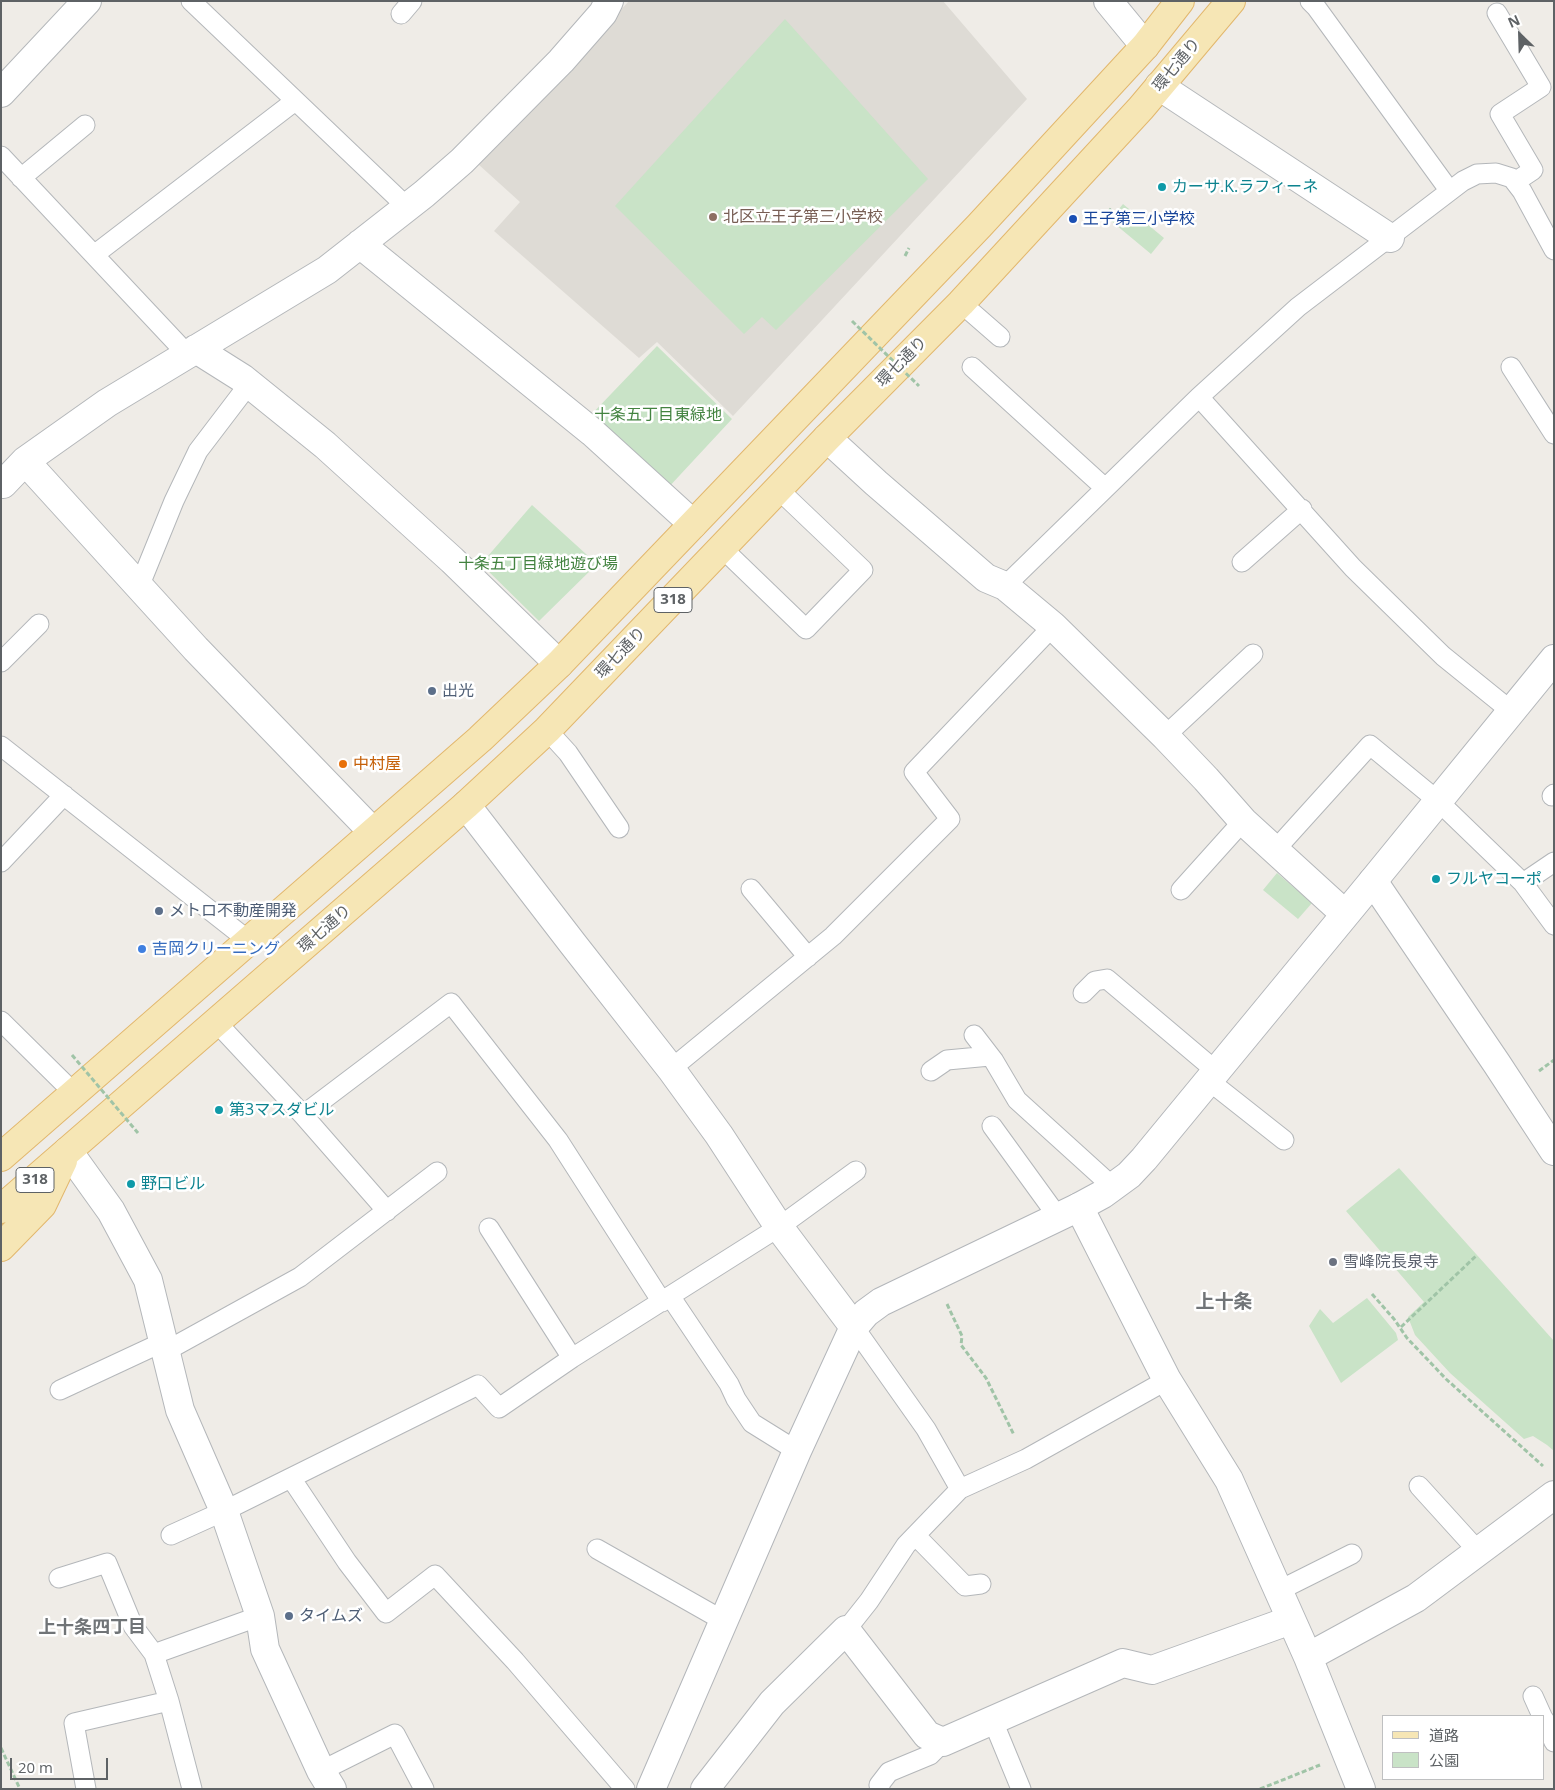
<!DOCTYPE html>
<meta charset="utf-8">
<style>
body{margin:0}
#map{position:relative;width:1555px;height:1790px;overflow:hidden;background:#efece7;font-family:"Open Sans","Noto Sans JP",sans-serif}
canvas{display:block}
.frame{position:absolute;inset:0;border:2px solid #5e6265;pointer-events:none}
.legend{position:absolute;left:1382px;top:1715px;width:162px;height:65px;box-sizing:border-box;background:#fff;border:1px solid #bfc0c1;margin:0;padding:6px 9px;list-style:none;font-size:15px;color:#5e6265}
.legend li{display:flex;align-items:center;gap:10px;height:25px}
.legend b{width:25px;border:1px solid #bfc0c1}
.north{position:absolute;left:1495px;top:10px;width:50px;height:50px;-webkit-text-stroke:4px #fff;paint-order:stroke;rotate:336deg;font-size:14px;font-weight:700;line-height:20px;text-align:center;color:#5e6265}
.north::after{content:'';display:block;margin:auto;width:18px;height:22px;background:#5e6265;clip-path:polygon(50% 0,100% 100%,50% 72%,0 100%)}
.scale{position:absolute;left:10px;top:1758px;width:98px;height:22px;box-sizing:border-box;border:2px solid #5e6265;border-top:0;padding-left:6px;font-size:15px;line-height:18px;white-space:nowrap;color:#5e6265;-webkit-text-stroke:4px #fff;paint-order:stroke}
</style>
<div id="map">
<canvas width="1555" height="1790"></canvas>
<div class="frame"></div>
<ul class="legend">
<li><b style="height:6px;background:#f6e6b5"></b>道路</li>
<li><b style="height:14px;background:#c9e3c7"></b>公園</li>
</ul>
<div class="north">N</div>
<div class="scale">20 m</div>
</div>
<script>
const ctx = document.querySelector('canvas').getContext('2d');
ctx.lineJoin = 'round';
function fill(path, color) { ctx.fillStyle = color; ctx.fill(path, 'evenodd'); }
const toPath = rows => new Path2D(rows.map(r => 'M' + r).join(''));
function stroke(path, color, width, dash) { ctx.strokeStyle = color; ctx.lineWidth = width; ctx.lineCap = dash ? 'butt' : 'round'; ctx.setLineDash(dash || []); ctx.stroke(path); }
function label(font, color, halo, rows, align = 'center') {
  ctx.font = font + ' "Open Sans","Noto Sans JP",sans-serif'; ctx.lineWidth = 5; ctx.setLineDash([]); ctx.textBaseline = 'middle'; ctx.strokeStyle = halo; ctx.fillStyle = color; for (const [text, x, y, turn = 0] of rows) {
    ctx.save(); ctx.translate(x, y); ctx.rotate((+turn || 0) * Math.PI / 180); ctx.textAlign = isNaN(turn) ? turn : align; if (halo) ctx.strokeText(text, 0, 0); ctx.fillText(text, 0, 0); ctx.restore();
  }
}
fill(toPath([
 [629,1,943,1,1027,99,733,416,657,342,639,358,494,231,520,202,478,164]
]), '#dedbd5');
fill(toPath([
 [785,19,928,179,776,330,762,317,744,334,615,206],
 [1123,204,1164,238,1151,254,1110,220],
 [657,346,732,419,667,489,589,417],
 [532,505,597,564,539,621,481,564],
 [1277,873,1312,903,1298,919,1263,890],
 [1399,1168,1554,1341,1554,1451,1547,1445,1533,1436,1524,1439,1450,1373,1415,1335,1408,1317,1424,1302,1346,1211],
 [1367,1298,1396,1333,1398,1340,1341,1383,1309,1326,1320,1309,1333,1323]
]), '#c9e3c7');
const lane = toPath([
 [191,1,407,207],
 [1310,1,1316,7,1449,190],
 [1497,13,1541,87,1500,114,1533,170,1515,182],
 [401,14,412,1],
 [1,156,187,354],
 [21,178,85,125],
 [94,255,295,101],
 [961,303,1000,337],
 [972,367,1105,488],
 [1511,367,1554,434],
 [1199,397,1353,568,1443,656,1511,711],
 [722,548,806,629,863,570,778,489],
 [1242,562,1302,509],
 [1005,586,1199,397,1298,307,1463,181,1477,174,1496,173,1512,178,1522,191,1554,250],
 [139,587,174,501,198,451,249,384],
 [1,662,39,624],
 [547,730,568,753,619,828],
 [1165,736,1253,654],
 [1,746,249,941],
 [1552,796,1554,794],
 [1276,849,1370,745,1438,801,1523,883,1554,925],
 [1,862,64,795],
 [1523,883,1554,862],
 [751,889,808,957],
 [1181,890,1243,821],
 [1083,993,1095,981,1107,979,1216,1071],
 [1,1021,74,1093],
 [217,1023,303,1115,387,1211],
 [974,1035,994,1061,1017,1100,1113,1187],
 [671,1069,833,936,950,819,914,772,1053,626],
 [931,1071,947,1060,990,1056],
 [1208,1080,1284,1140],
 [303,1115,451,1003,558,1140,662,1302],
 [992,1126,1058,1217],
 [489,1228,572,1358],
 [670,1296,729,1384,736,1399,752,1423,797,1451],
 [854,1327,926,1429,960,1489],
 [166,1351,300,1277,437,1172],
 [60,1390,163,1342],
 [291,1478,347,1562,386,1613,435,1575,515,1661,625,1789],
 [1419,1486,1478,1551],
 [171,1535,224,1511,478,1385,499,1408,572,1358,779,1227,856,1171],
 [916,1536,965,1586,981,1584],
 [597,1549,724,1621],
 [59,1578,107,1563,133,1626,154,1654],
 [1278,1591,1352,1554],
 [846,1630,869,1601,906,1545,960,1489,1026,1459,1167,1380],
 [1533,1696,1542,1716],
 [169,1701,192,1789],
 [1544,1719,1554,1742],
 [993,1721,1021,1789],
 [321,1771,395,1734,424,1789],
 [86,1789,74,1723,169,1701,154,1654,260,1616],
 [880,1789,879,1785,889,1772,930,1755,943,1742]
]);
const street = toPath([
 [1108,1,1145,46],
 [1159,86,1390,238],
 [1,93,87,1],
 [360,244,592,432,693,524],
 [196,349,242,378,325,445,452,560,559,664],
 [827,438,876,483,986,578,1005,586,1053,626,1165,736,1206,779,1243,821,1345,914],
 [25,461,196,649,373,832],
 [3,484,25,461,107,403,327,270,424,194,462,161,561,61,603,13,609,1],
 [466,805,573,944,671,1069,719,1135,779,1227,854,1327],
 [1373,881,1497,1064,1554,1151],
 [68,1151,111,1211,148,1280,180,1410,224,1511,260,1616,265,1649,321,1771,332,1789],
 [1079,1207,1167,1380,1229,1480,1308,1657,1361,1789],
 [1308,1657,1416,1598,1554,1495],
 [705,1789,772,1703,846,1630,927,1735,943,1742,1123,1663,1152,1670,1291,1620]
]);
const secondary = toPath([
 [651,1789,797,1451,854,1327,866,1313,881,1302,1079,1207,1103,1194,1129,1175,1144,1159,1373,881,1554,659]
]);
const primary = toPath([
 [1,1157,480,739,559,664,979,226,1145,46,1180,1],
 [1,1209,466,805,547,730,827,438,961,303,1141,108,1231,1],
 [1,1247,42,1205,63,1161]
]);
stroke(lane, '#b4b7ba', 21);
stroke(street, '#b4b7ba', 30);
stroke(secondary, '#b3b6ba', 30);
stroke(primary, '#e2b76d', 30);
stroke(toPath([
 [1109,209,1115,214],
 [905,256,909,248],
 [1539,1071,1554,1060],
 [1372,1294,1394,1319,1407,1338,1446,1379,1543,1466],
 [947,1304,962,1336,961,1345,986,1378,1014,1435],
 [1401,1327,1477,1255],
 [1,1748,20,1789],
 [1260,1789,1320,1765]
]), '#a0c4a7', 3, [5, 2.5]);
stroke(lane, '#fff', 19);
stroke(street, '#fff', 28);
stroke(secondary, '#fff', 28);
stroke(primary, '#f6e6b5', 28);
stroke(toPath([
 [852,321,919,386],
 [72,1055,138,1133]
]), '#a0c4a7', 3, [5, 2.5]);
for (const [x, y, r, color] of [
 [1162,187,5,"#0f9aa8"],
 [713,217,5,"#8d6e63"],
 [1073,219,5,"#1a4fb4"],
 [432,691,5,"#5c6f8a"],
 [343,764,5,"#e8710a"],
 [1436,879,5,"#0f9aa8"],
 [159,911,5,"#5c6f8a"],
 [142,949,5,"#3f7fe0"],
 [219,1110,5,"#0f9aa8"],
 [131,1184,5,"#0f9aa8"],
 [1333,1262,5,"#6b7280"],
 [289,1616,5,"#5c6f8a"]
]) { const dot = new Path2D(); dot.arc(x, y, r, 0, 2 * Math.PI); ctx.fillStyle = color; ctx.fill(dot); stroke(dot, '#fff', 2); }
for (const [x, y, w] of [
 [673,600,38],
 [35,1180,38]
]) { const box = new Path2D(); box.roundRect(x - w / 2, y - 12.5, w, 25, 4); ctx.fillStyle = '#fff'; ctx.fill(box); stroke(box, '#5e6265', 1); }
label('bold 15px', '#5e6265', null, [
 ["318",673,600],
 ["318",35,1180]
]);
label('16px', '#5e6265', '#fff', [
 ["環七通り",1177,65,-50],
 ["環七通り",902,362,-45],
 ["環七通り",621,653,-46],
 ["環七通り",325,929,-41]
]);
label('16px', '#0d838f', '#fff', [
 ["カーサ.K.ラフィーネ",1172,187],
 ["フルヤコーポ",1446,879],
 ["第3マスダビル",229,1110],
 ["野口ビル",141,1184]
], 'left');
label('16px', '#785e54', '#fff', [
 ["北区立王子第三小学校",723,217]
], 'left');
label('16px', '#164399', '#fff', [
 ["王子第三小学校",1083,219]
], 'left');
label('16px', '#438340', '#fff', [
 ["十条五丁目東緑地",658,415],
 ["十条五丁目緑地遊び場",538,564]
]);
label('16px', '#4e5e75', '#fff', [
 ["出光",442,691],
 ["メトロ不動産開発",169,911],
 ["タイムズ",299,1616]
], 'left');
label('16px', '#c56008', '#fff', [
 ["中村屋",353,764]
], 'left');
label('16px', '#366cbe', '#fff', [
 ["吉岡クリーニング",152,949]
], 'left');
label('16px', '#5b616d', '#fff', [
 ["雪峰院長泉寺",1343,1262]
], 'left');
label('bold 18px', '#707477', '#fff', [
 ["上十条四丁目",92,1628]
]);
label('bold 19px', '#707477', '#fff', [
 ["上十条",1224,1303]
]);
</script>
